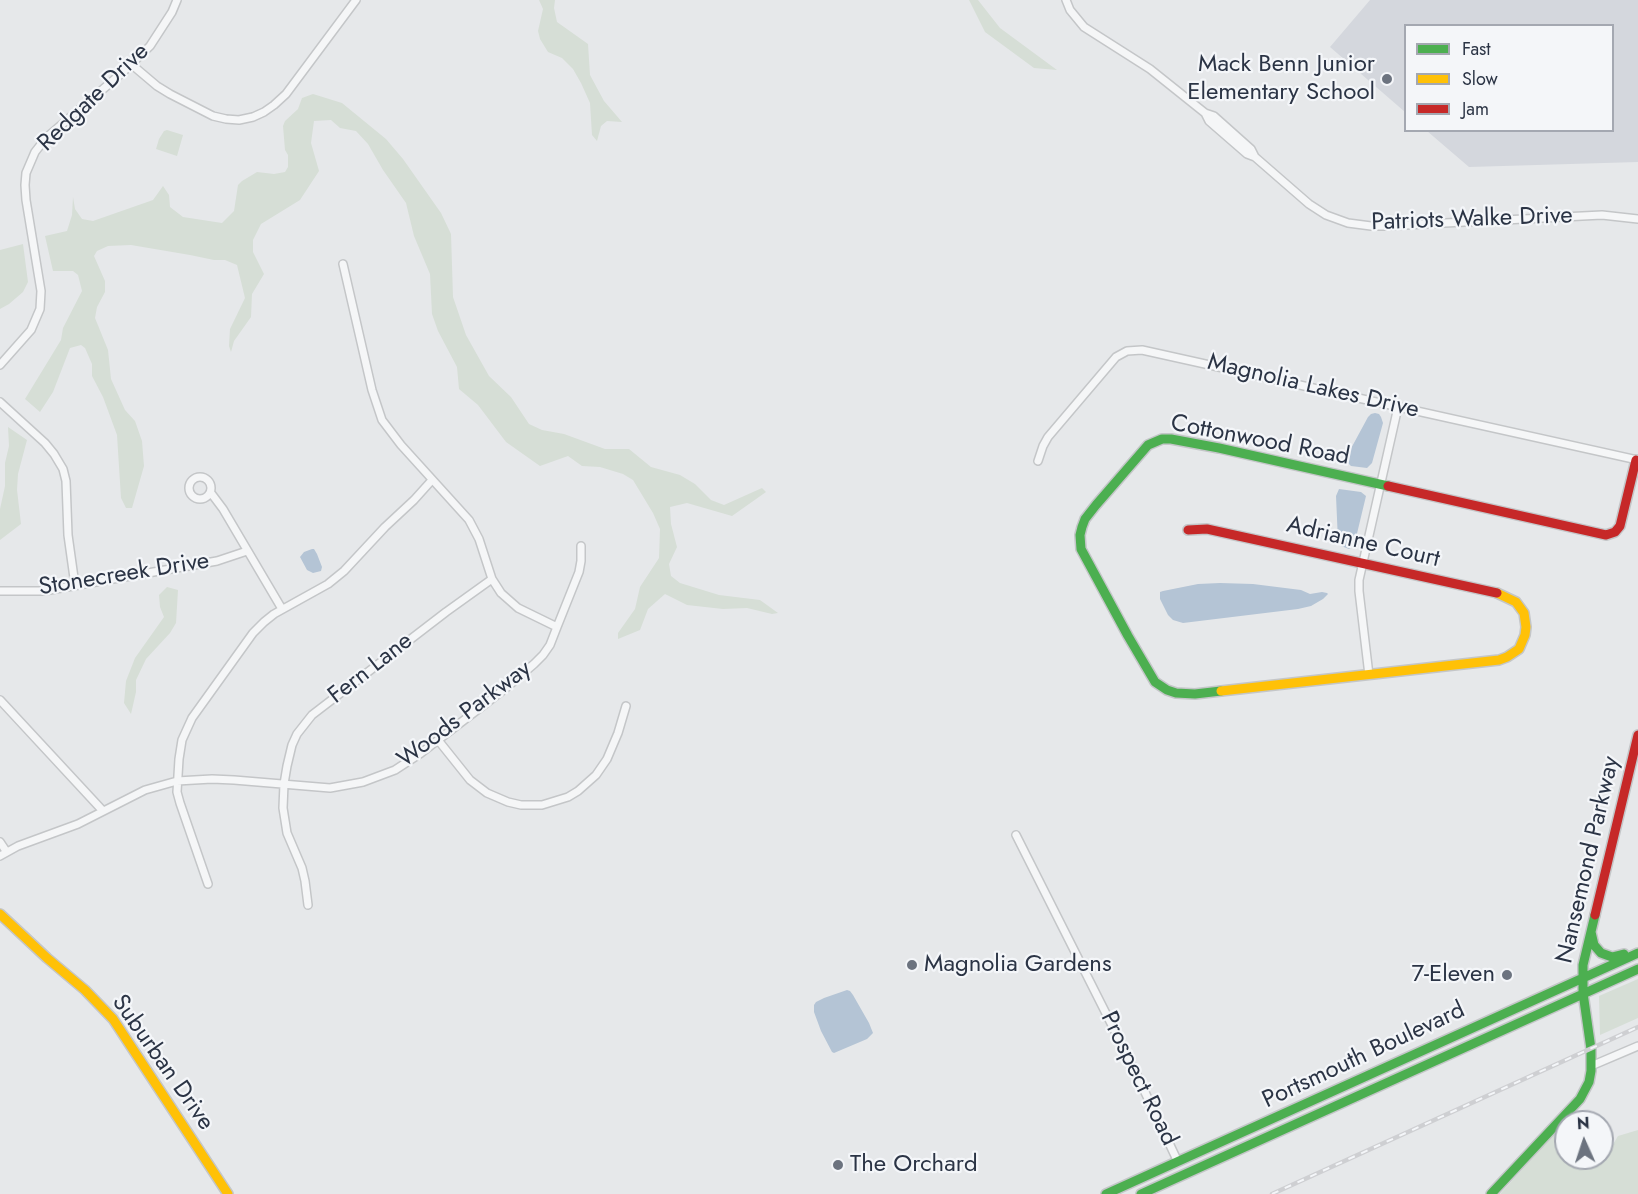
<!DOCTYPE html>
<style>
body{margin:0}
#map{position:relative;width:1638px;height:1194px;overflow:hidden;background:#e6e8ea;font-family:Jost,sans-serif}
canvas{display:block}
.legend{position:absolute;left:1404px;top:24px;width:210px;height:108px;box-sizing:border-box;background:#f4f6f9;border:2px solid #a4a8b1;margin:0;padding:8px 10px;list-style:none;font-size:18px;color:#2b3445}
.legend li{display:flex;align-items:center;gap:12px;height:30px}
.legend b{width:30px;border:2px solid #a4a8b1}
.north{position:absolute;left:1554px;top:1110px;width:60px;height:60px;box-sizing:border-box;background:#f4f6f9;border:2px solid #a4a8b1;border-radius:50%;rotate:357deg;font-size:16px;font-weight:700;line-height:24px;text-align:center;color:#2b3445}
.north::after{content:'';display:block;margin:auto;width:21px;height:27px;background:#6c737f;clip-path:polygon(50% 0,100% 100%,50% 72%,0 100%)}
</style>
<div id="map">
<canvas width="1638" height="1194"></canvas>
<ul class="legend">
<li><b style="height:8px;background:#4caf50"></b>Fast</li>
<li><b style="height:8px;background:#ffc107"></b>Slow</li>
<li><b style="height:8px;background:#c62828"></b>Jam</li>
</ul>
<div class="north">N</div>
</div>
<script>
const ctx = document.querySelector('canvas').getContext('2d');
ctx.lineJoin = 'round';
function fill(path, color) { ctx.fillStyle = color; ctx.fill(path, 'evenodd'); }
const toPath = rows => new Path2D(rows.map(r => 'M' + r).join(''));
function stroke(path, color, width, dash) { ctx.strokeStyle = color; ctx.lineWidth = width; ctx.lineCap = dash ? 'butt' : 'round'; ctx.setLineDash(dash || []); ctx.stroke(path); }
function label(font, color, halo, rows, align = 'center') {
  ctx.font = font + ' Jost,sans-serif'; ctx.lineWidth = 4.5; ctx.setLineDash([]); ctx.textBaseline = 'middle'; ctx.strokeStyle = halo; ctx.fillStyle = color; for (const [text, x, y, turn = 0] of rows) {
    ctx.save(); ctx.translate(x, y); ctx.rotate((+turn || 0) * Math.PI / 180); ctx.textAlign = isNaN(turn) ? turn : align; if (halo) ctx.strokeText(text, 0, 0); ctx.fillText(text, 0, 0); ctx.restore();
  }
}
fill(toPath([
 [1370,0,1638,0,1638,162,1469,167,1427,131,1612,130,1612,26,1406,26,1405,112,1330,47]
]), '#d4d7dd');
fill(toPath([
 [539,0,555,0,554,8,557,22,588,44,590,75,604,101,622,122,607,121,601,126,597,141,592,135,590,103,581,83,573,69,562,58,548,52,540,39,538,31,543,9],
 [969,0,978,0,1000,28,1057,70,1034,68,985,32],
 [313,94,342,103,386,139,403,159,441,213,451,234,453,297,466,335,489,376,511,397,529,424,542,430,564,434,605,449,629,449,651,467,680,475,695,484,711,500,724,505,762,488,766,492,732,516,687,503,670,507,671,524,677,547,669,564,671,576,680,583,719,595,760,600,778,613,772,614,747,608,723,609,687,605,665,594,648,609,640,630,618,639,618,633,635,609,640,587,659,558,660,529,653,513,633,480,623,474,600,467,582,466,568,456,540,466,506,442,478,405,459,389,457,367,438,331,432,314,430,274,414,236,406,203,383,170,368,144,356,131,340,128,331,120,314,121,311,143,319,171,300,200,261,224,253,240,253,252,264,274,252,294,251,317,234,341,231,352,229,346,230,329,245,298,237,265,225,260,214,260,190,255,131,245,108,246,97,251,94,256,105,281,105,292,97,307,95,318,108,350,111,379,125,410,135,421,142,441,144,466,132,508,126,508,121,498,117,435,103,397,92,376,92,364,85,348,81,345,70,348,53,392,40,412,25,399,61,340,63,328,82,291,78,275,73,271,53,271,45,236,67,231,72,215,73,197,75,209,82,219,93,221,153,200,163,186,169,195,170,207,183,217,222,223,234,211,238,185,242,181,257,172,274,174,285,172,288,167,288,155,285,150,283,126,285,121,298,109,302,98],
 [167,130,183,135,177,156,156,149,159,139,164,131],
 [23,244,28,282,23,292,9,304,0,309,0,250],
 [8,427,27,440,18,474,17,490,21,524,0,540,0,509,5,486,5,463,9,446],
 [167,587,178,590,176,623,170,633,146,659,136,680,136,692,131,714,124,703,126,681,135,658,164,617,160,607,159,595],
 [1638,979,1638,1018,1600,1035,1599,996],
 [1568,1119,1571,1122,1566,1122,1566,1158,1602,1158,1602,1151,1612,1146,1618,1136,1638,1130,1638,1194,1500,1194]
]), '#d6ded6');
fill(toPath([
 [1375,413,1379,414,1381,417,1383,423,1372,463,1367,468,1351,466,1346,461,1348,454,1368,417,1371,414],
 [1339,489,1361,492,1366,496,1354,546,1349,549,1341,546,1338,541,1336,496],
 [312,549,314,549,317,554,322,567,321,571,313,573,307,570,300,557,304,552],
 [1220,583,1253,584,1301,590,1310,594,1322,592,1327,593,1328,594,1323,599,1311,606,1298,609,1183,623,1173,620,1168,615,1160,599,1160,592,1163,591,1198,584],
 [847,990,850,991,853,995,869,1023,873,1033,867,1039,834,1053,832,1052,821,1031,814,1012,814,1005,816,1002,824,998]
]), '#b4c4d5');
const street = toPath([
 [1066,0,1070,10,1084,27,1150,69,1205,113,1214,116,1251,149,1255,157],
 [131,64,157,86,170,94,213,116,226,119,239,120,253,117,264,112,274,105,286,94,356,0],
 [1205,113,1209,121,1247,154,1255,157,1309,204,1326,215,1348,223,1371,226,1386,226,1602,215,1638,219],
 [343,264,372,390,382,420,401,445,469,520,479,539,492,579,501,593,518,608,557,627],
 [0,365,31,330,40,309,41,291,26,200,25,185,26,173,35,152,46,138,123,72,150,46,172,12,177,0],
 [0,402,45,443,54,454,63,469,66,481,68,535,75,585],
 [1038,461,1043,446,1048,437,1116,357,1127,351,1142,350,1638,460],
 '189 488a11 11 0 1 1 22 0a11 11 0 1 1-22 0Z',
 [211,493,223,509,282,609],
 [0,591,44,591,217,561,247,551],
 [1369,675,1359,591,1359,580,1398,407],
 [0,700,103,811],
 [438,740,470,780,487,793,508,802,521,805,542,805,568,797,578,791,596,775,607,759,618,733,626,706],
 [1016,835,1134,1069,1178,1162],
 [0,842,6,851],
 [0,856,18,846,78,824,145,790,177,781,212,779,234,780,330,788,363,782,395,770,421,753,506,688,534,664,543,655,550,645,557,627,579,572,581,561,581,546],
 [208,884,180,803,177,792,179,759,182,740,192,718,253,633,264,622,274,614,328,584,344,571,385,527,414,500,432,480],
 [308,905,305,881,302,868,287,833,283,808,284,784,287,766,292,745,297,734,312,715,446,612,492,579],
 [1591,1066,1638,1046]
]);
const fast = toPath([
 [1221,691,1195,694,1176,693,1167,690,1155,682,1128,636,1081,549,1080,535,1082,527,1085,519,1096,505,1148,445,1162,439,1171,439,1219,448,1388,486],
 [1591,932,1594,945,1601,953,1612,957,1624,954],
 [1106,1194,1638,953],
 [1141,1194,1638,969],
 [1491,1194,1580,1099,1589,1082,1591,1071,1591,1049,1583,993,1583,965,1595,915]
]);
const slow = toPath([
 [1221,691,1499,660,1507,657,1519,649,1525,635,1526,627,1524,613,1516,602,1497,593],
 [0,914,47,958,85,990,113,1019,228,1194]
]);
const jam = toPath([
 [1388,486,1606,535,1615,532,1620,526,1636,460],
 [1188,530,1207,529,1497,593],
 [1595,915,1638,735]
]);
stroke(street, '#c4c6c8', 10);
stroke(fast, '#c4c6c8', 12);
stroke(slow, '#c4c6c8', 12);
stroke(jam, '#c4c6c8', 12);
stroke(street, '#f5f6f7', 7);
stroke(fast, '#4caf50', 9);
stroke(slow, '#ffc107', 9);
stroke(jam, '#c62828', 9);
const rail = toPath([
 [1272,1194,1638,1027]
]);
stroke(rail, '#cecfd2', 4.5);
stroke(rail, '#f4f6f9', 2, [7]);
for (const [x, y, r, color] of [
 [1387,79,6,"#6c737f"],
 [912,965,6,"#6c737f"],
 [1507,975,6,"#6c737f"],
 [838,1165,6,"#6c737f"]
]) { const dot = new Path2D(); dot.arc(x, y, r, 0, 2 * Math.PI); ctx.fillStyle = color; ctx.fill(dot); stroke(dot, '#f4f6f9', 2); }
label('24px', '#2b3445', '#f4f6f9', [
 ["Mack Benn Junior",1375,65],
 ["Elementary School",1375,93],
 ["Magnolia Gardens",924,965,"left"],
 ["7-Eleven",1495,975],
 ["The Orchard",850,1165,"left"]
], 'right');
label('24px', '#2b3445', '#f4f6f9', [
 ["Redgate Drive",94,98,-44],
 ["Patriots Walke Drive",1472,220,-2],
 ["Magnolia Lakes Drive",1313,387,13],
 ["Cottonwood Road",1260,441,11],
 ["Adrianne Court",1363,543,13],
 ["Stonecreek Drive",124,575,-9],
 ["Fern Lane",371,669,-38],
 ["Woods Parkway",465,715,-37],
 ["Nansemond Parkway",1589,860,-77],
 ["Portsmouth Boulevard",1364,1056,-25],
 ["Suburban Drive",162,1063,55],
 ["Prospect Road",1138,1079,64]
]);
</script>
